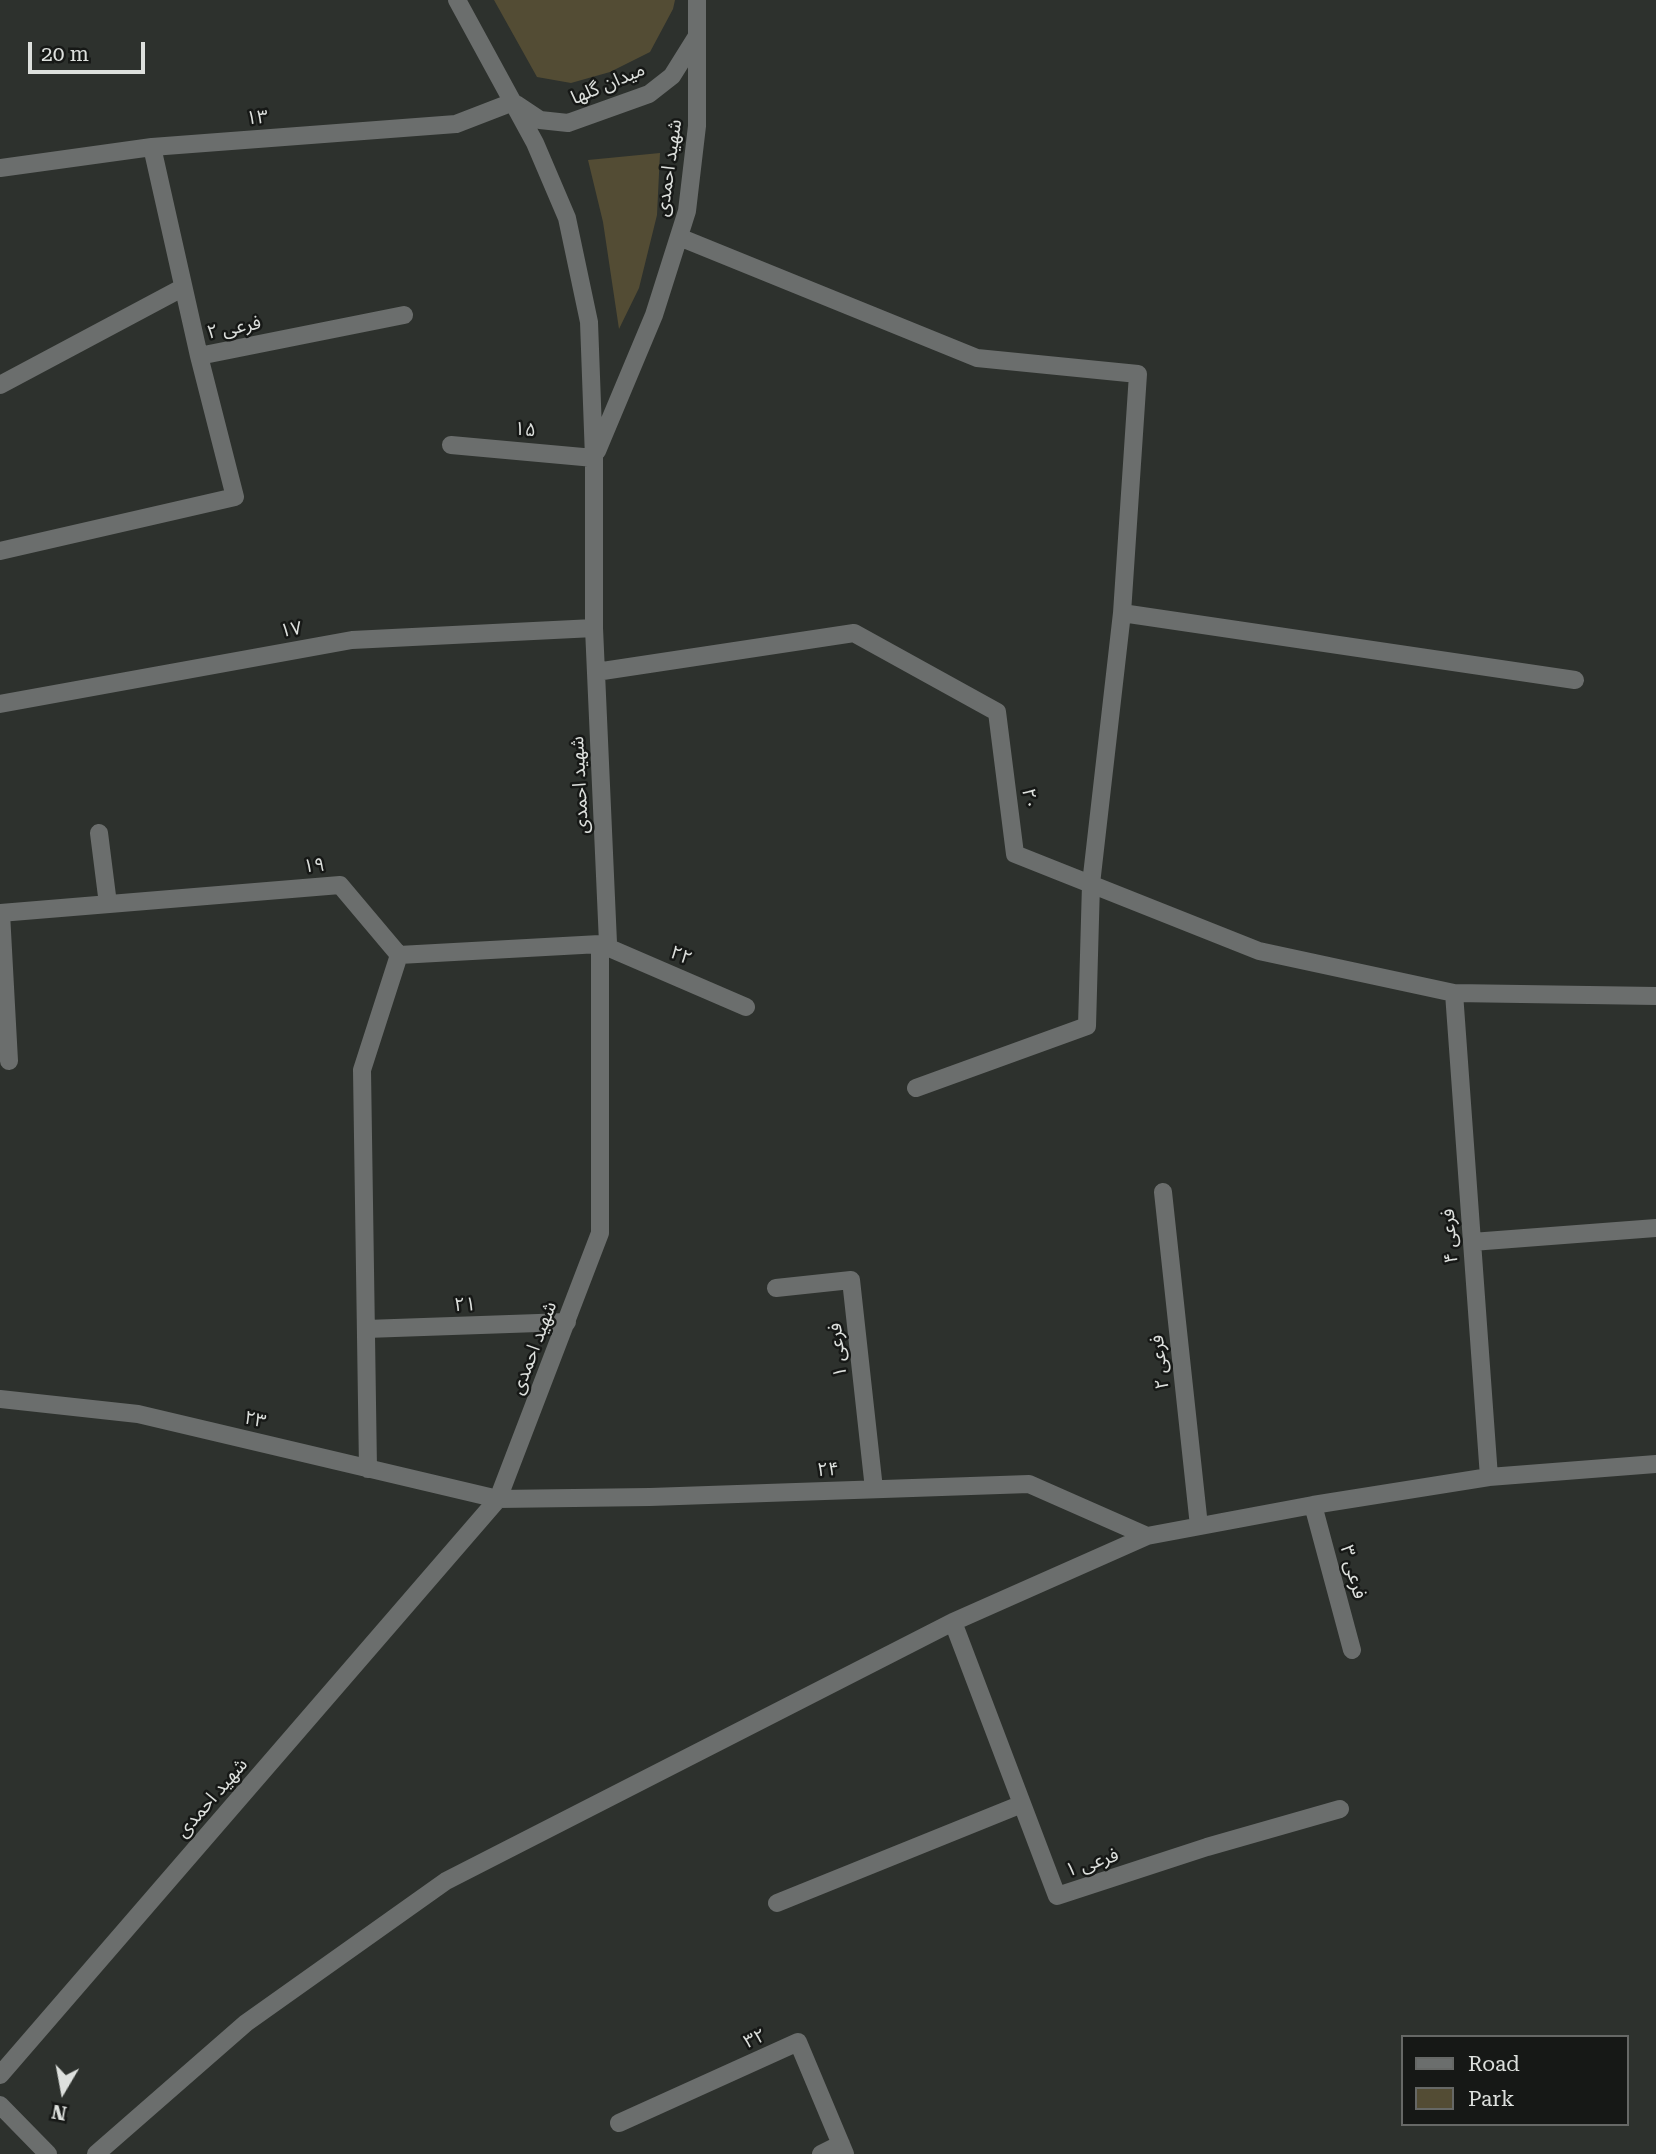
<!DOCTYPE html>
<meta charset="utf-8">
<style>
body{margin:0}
#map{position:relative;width:1656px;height:2154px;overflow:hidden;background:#2d312d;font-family:"Roboto Serif",serif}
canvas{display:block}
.legend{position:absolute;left:1401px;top:2035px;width:228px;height:91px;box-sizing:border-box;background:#161816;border:2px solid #666866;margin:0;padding:9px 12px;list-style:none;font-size:21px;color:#dde0dd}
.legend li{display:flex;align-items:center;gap:14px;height:35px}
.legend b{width:35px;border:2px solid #666866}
.north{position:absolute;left:28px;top:2056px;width:70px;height:70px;-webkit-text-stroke:5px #161816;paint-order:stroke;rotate:190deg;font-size:19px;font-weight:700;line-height:28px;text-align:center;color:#dde0dd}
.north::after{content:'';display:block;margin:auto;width:24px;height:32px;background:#dde0dd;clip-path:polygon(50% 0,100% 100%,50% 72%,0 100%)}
.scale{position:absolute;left:28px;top:42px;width:117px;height:32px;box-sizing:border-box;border:4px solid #dde0dd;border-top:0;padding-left:9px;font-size:21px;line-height:24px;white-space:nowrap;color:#dde0dd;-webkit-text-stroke:5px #161816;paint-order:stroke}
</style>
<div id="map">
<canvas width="1656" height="2154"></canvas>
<ul class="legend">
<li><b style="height:9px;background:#6b6e6d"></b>Road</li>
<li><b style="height:19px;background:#534c34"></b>Park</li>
</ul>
<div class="north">N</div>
<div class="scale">20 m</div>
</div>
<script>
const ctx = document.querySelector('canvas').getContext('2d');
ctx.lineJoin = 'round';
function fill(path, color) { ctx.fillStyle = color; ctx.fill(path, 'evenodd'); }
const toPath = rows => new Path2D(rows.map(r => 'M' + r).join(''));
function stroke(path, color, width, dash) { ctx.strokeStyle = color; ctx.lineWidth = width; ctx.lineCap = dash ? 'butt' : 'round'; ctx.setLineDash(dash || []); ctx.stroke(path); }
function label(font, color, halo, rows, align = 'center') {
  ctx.font = font + ' "Roboto Serif","Noto Sans Arabic",serif'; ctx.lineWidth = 5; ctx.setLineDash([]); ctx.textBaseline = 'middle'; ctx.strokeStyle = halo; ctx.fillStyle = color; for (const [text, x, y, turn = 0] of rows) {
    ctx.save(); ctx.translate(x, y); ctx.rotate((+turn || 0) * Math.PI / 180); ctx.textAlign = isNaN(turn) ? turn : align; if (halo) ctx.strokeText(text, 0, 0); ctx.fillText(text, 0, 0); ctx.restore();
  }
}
fill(toPath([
 [494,0,675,0,673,9,650,52,610,72,571,83,537,77],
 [660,153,657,215,639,288,619,329,603,222,588,160]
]), '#534c34');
stroke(toPath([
 [516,104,540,120,568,123,649,94,672,76,697,36],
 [152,147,199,356,404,315],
 [0,168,152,147,456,124,513,102],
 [679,237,977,358,1138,374,1122,613,1575,680],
 [0,385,182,288],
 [451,445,594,458],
 [597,451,654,315,687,211,697,126,697,0],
 [0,551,235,497,199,356],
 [596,672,854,633,997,712,1015,854,1259,951,1454,993,1656,996],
 [0,704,352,640,594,628],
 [99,833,108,904],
 [0,913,340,885,399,955,600,944,746,1007],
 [1,913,9,1061],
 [1454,993,1489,1477],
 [916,1088,1087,1026,1091,884,1122,613],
 [1163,1192,1199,1526],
 [1472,1242,1656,1228],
 [776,1288,851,1280,874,1489],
 [366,1329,567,1322],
 [0,1399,138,1414,498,1499,650,1497,1029,1484,1147,1536],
 [368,1469,362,1070,399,955],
 [1313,1505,1352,1650],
 [953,1622,1057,1896,1207,1847,1340,1809],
 [777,1903,1022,1804],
 [0,2075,498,1499,600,1233,600,944,608,943,594,628,594,458,589,322,567,218,535,143,457,0],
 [0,2105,48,2154],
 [619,2123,798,2042,845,2154],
 [96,2154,246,2023,446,1881,953,1622,1147,1536,1313,1505,1489,1477,1656,1464],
 [821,2154,841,2144]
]), '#6b6e6d', 18);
label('19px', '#dde0dd', '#161816', [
 ["میدان گلها",608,84,-23],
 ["۱۳",257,118,-4],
 ["شهید احمدی",669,168,-82],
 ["فرعی ۲",234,328,-11],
 ["۱۵",525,430,5],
 ["۱۷",291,630,-10],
 ["شهید احمدی",580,785,-93],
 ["۲۰",1029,799,83],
 ["۱۹",314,866,-5],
 ["۲۲",681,956,23],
 ["فرعی ۴",1450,1236,-94],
 ["۲۱",465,1305,-2],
 ["شهید احمدی",534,1348,-69],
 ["فرعی ۱",838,1350,-96],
 ["فرعی ۲",1160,1362,-96],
 ["۲۳",255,1420,13],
 ["۲۴",828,1470,-2],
 ["فرعی ۳",1353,1572,75],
 ["شهید احمدی",212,1798,-49],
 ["فرعی ۱",1092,1863,-18],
 ["۳۲",755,2039,-24]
]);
</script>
